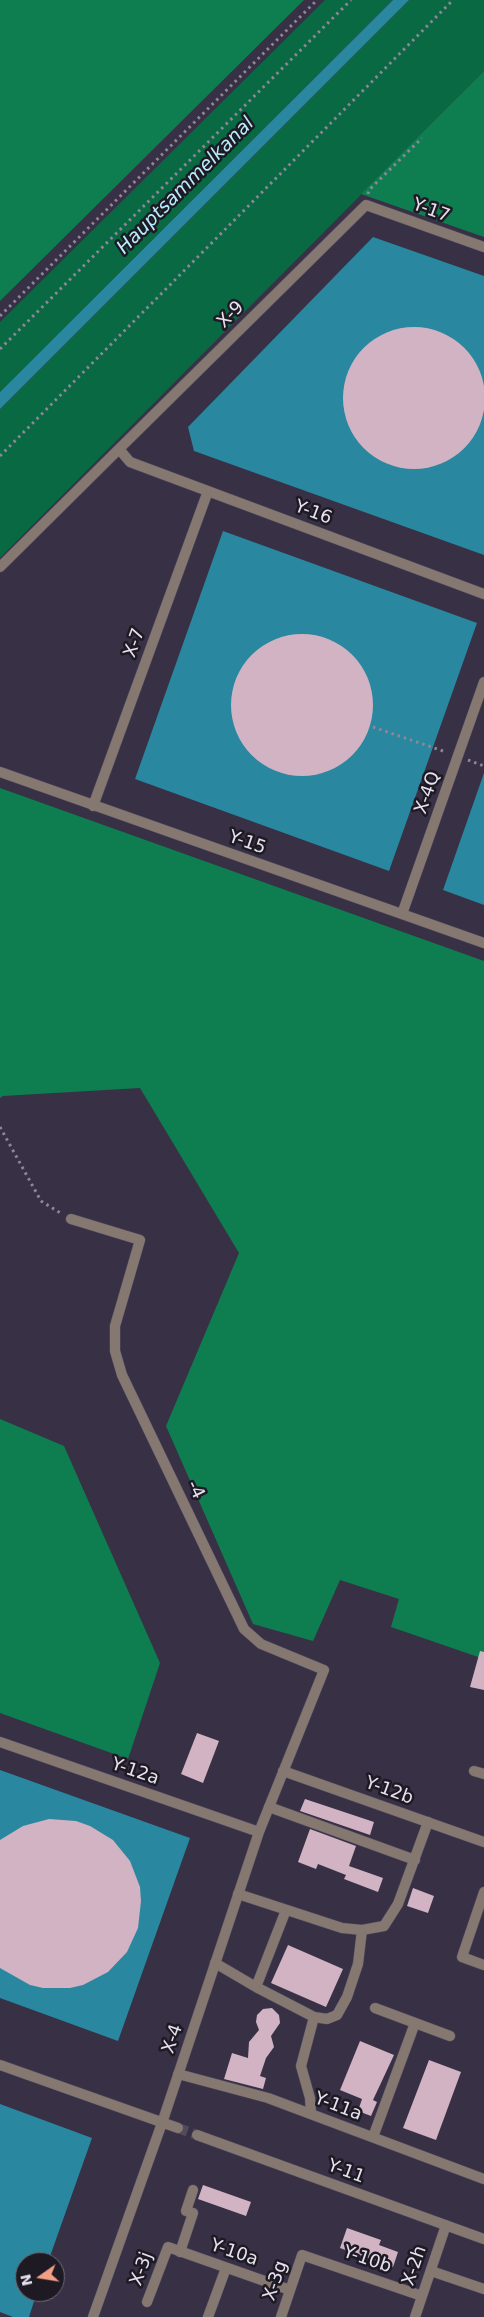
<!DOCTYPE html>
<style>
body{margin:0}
#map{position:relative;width:484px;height:2317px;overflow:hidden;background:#383045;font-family:"DejaVu Sans",sans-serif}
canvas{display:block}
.north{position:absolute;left:15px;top:2252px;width:50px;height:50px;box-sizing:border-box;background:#1e1a24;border:1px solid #6e6a75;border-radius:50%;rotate:257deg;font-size:14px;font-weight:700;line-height:20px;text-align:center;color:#e6e1ef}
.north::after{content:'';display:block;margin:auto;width:18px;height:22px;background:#f39f83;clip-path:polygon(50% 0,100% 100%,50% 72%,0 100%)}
</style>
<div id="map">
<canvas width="484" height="2317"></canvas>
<div class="north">N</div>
</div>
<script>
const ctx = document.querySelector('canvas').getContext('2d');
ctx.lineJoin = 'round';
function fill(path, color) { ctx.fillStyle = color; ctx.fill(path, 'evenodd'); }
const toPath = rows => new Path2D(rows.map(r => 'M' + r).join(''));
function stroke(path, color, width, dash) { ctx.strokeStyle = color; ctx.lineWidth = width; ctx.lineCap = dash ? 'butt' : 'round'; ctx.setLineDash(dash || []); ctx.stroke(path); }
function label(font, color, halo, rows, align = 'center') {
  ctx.font = font + ' "DejaVu Sans",sans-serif'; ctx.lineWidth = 5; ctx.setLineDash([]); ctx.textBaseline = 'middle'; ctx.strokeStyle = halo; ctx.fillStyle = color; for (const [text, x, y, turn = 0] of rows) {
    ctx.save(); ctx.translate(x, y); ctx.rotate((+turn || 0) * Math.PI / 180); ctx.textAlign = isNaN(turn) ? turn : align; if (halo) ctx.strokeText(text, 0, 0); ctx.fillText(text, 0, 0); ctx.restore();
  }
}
fill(toPath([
 [325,0,393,0,0,392,0,322],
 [409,0,484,0,484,71,0,558,0,409]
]), '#086943');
fill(toPath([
 [0,0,304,0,0,301],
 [484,71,484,237,361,194],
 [0,788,484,961,484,1659,391,1627,399,1599,340,1580,313,1641,253,1624,166,1426,239,1253,140,1088,3,1096,0,1098],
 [0,1419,64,1446,160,1663,128,1759,0,1713]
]), '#0e7e51');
fill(toPath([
 [393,0,409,0,0,409,0,392],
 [373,237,484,276,484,555,194,451,188,427],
 [223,531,477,623,389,871,135,779],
 [484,773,484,905,443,890],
 [0,1770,190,1838,118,2041,0,1998],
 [0,2104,92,2138,48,2262,25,2262,25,2292,37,2292,29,2317,13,2317,0,2312]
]), '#2987a0');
fill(toPath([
 '343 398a71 71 0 1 1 142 0a71 71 0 1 1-142 0Z',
 '231 705a71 71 0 1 1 142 0a71 71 0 1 1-142 0Z',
 [480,1651,484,1652,484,1690,470,1687],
 [197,1733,219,1741,203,1783,181,1774],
 [305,1799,374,1822,370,1835,300,1811],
 [49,1819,76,1821,90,1826,113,1840,130,1861,140,1887,141,1901,138,1928,127,1952,108,1972,83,1985,70,1988,43,1988,30,1985,0,1968,0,1840,23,1826],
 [310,1829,356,1846,349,1866,383,1878,378,1892,344,1879,346,1875,318,1864,316,1869,298,1862],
 [413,1888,434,1896,428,1913,407,1906],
 [288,1945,343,1969,326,2007,271,1983],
 [272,2008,279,2015,280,2023,271,2036,274,2047,266,2058,260,2076,266,2078,263,2089,224,2079,232,2053,248,2058,249,2042,259,2030,256,2022,257,2015,263,2009],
 [360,2041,394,2055,373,2100,377,2102,371,2116,358,2111,362,2099,340,2090],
 [429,2060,461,2072,436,2140,403,2128],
 [203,2185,251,2202,246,2216,198,2199],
 [347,2228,381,2240,379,2245,398,2252,393,2267,340,2248]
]), '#d1b3c3');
stroke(toPath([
 [178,2128,197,2135]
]), '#524b5e', 10, [10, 5]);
const lane = toPath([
 [474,1771,484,1774],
 [269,1807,415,1860],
 [484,1892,462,1957,484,1965],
 [238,1894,342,1928,362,1930,384,1926,398,1904,428,1822],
 [215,1963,256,1987,314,2017,327,2019,337,2015,347,1997,358,1964,362,1930],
 [256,1987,286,1910],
 [375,2008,450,2036],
 [311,2114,310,2098,301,2066,314,2017],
 [373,2137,415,2023],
 [180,2252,193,2213,186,2211,193,2190]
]);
const street = toPath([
 [484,247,366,205,119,449,130,462,484,594],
 [0,567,119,449],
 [0,772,484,943],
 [93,806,208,491],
 [402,914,484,682],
 [71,1219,140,1240,115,1326,115,1351,122,1375,244,1629,261,1644,324,1670,259,1832,162,2123,93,2317],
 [0,1742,259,1832],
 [283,1771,484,1842],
 [0,2065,178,2128],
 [178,2074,268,2098,484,2179],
 [197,2135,484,2239],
 [431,2271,484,2289],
 [147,2302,168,2247,290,2290],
 [208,2317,226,2268],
 [281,2317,302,2255,422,2296],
 [415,2317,446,2225]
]);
stroke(lane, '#544c60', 11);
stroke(street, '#544c60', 11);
stroke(toPath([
 [368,194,369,190,422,138],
 [0,316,317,0],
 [0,349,351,0],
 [0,456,453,0],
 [373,727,446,752],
 [468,760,484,766],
 [0,1127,41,1201,62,1214]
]), '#8d8798', 3, [2.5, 4]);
stroke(lane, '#847871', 10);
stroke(street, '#847871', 10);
label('18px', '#e6e1ef', '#1e1a24', [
 ["Y-17",431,211,20],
 ["X-9",231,315,-45],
 ["Y-16",313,513,21],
 ["X-7",135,643,-70],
 ["X-4Q",428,793,-71],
 ["Y-15",247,843,19],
 ["-4",195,1490,64],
 ["Y-12a",135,1772,19],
 ["Y-12b",389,1791,20],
 ["X-4",173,2039,-71],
 ["Y-11a",338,2107,21],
 ["Y-11",346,2172,20],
 ["Y-10a",234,2253,19],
 ["Y-10b",367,2260,19],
 ["X-2h",415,2266,-71],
 ["X-3j",142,2269,-70],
 ["X-3g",276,2281,-71]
]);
label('italic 19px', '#b9edfe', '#1e1a24', [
 ["Hauptsammelkanal",186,186,-45]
]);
</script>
